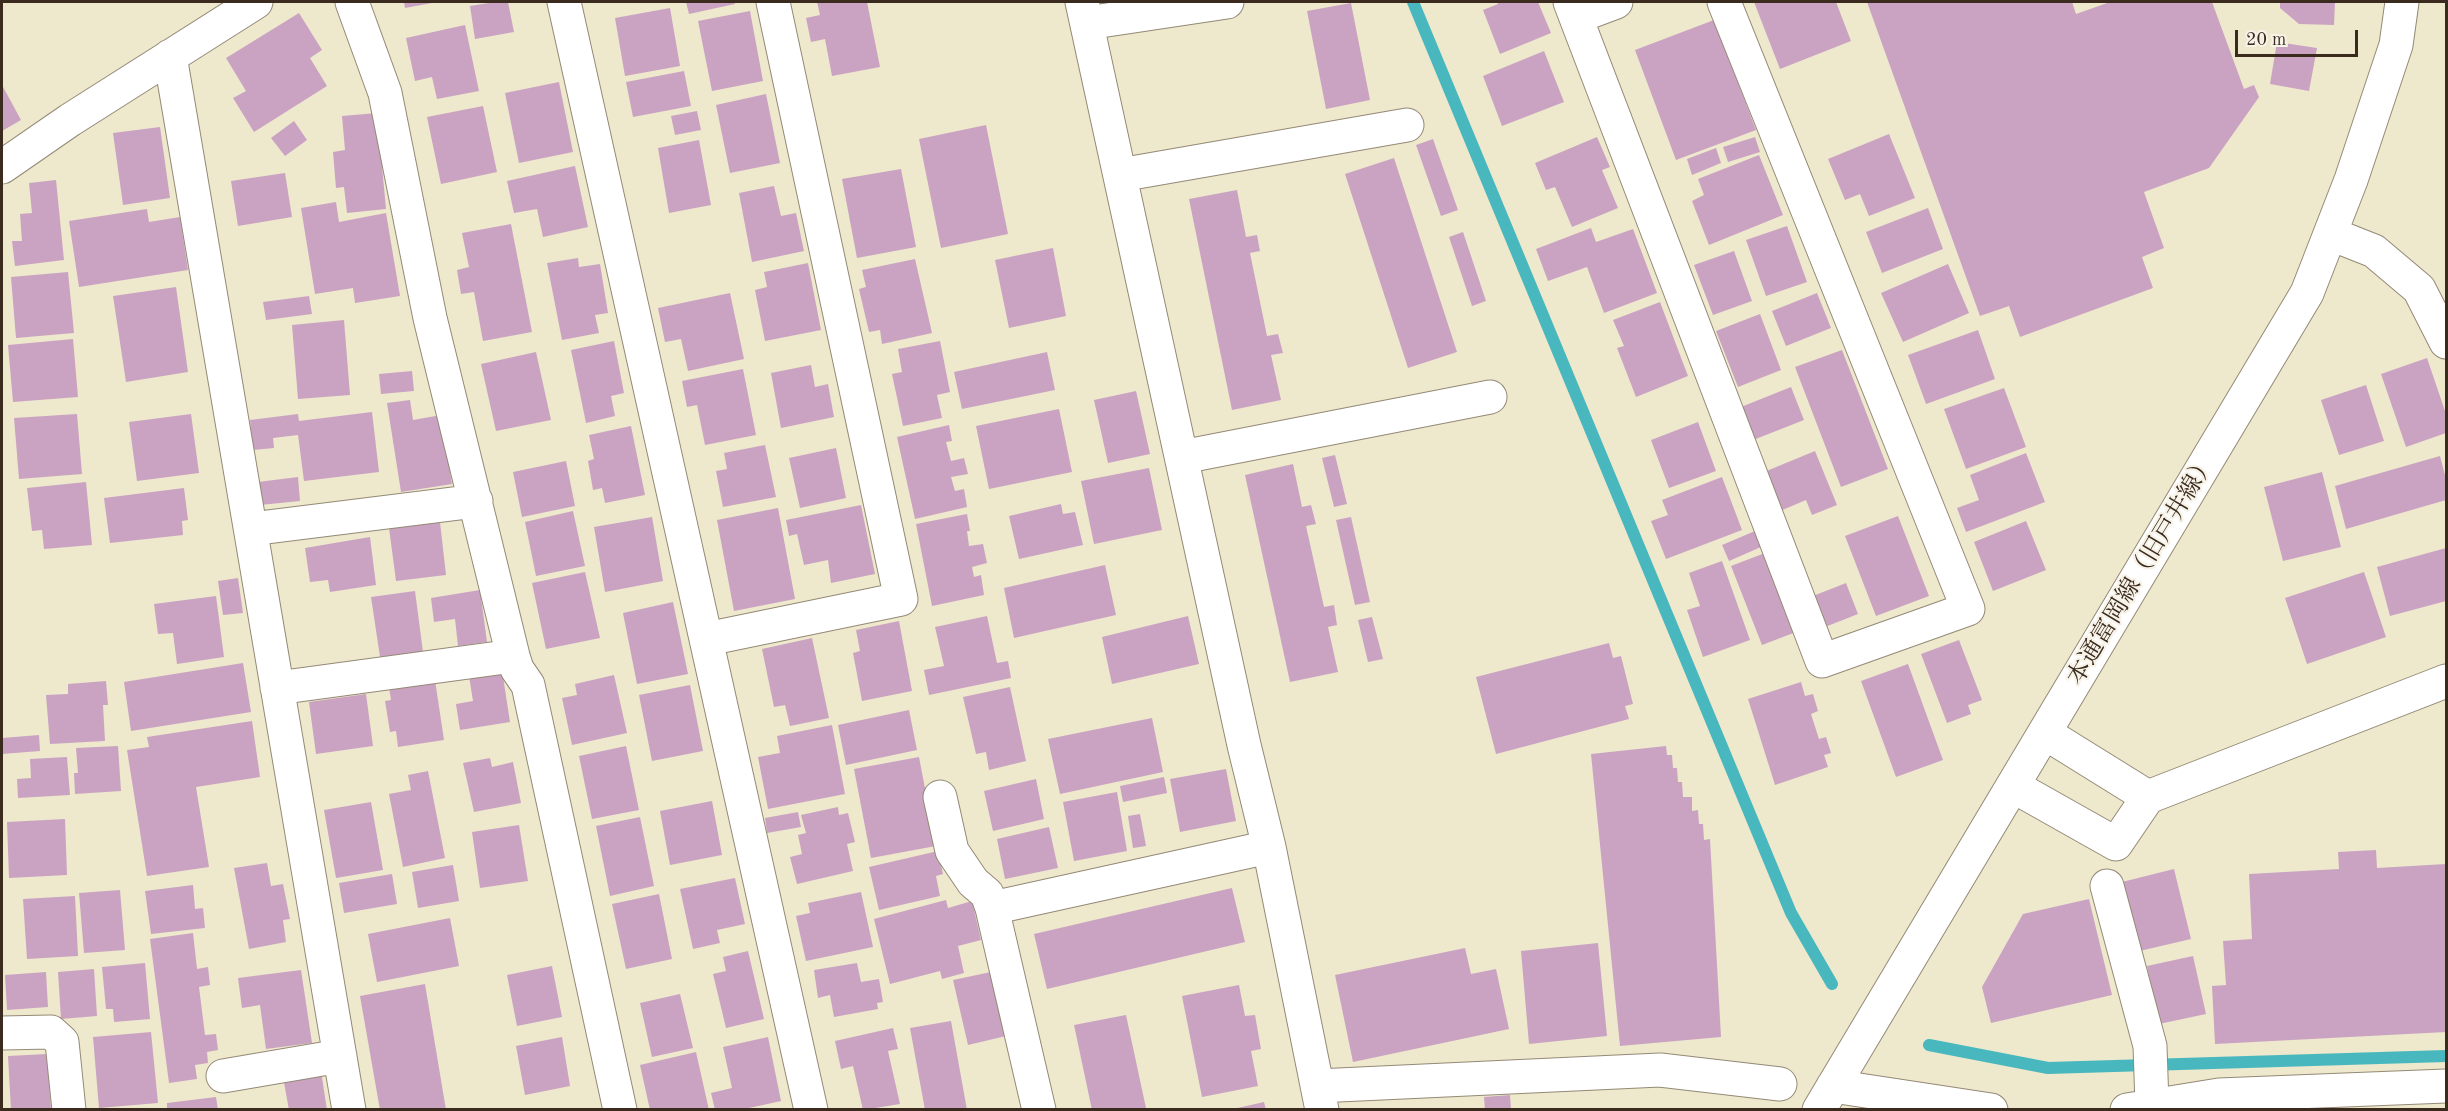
<!DOCTYPE html>
<meta charset="utf-8">
<style>
body{margin:0}
#map{position:relative;width:2448px;height:1111px;overflow:hidden;background:#eee8cd;font-family:"Old Standard TT",serif}
canvas{display:block}
.frame{position:absolute;inset:0;border:3px solid #3b2a1e;pointer-events:none}
.scale{position:absolute;left:2235px;top:30px;width:123px;height:27px;box-sizing:border-box;border:3px solid #3b2a1e;border-top:0;padding-left:8px;font-size:18px;line-height:21px;white-space:nowrap;color:#3b2a1e;-webkit-text-stroke:4px #f7f3e8;paint-order:stroke}
</style>
<div id="map">
<canvas width="2448" height="1111"></canvas>
<div class="frame"></div>
<div class="scale">20 m</div>
</div>
<script>
const ctx = document.querySelector('canvas').getContext('2d');
ctx.lineJoin = 'round';
const toPath = rows => new Path2D(rows.map(r => 'M' + r).join(''));
function stroke(path, color, width, dash) { ctx.strokeStyle = color; ctx.lineWidth = width; ctx.lineCap = dash ? 'butt' : 'round'; ctx.setLineDash(dash || []); ctx.stroke(path); }
function fill(path, color) { ctx.fillStyle = color; ctx.fill(path, 'evenodd'); }
function label(font, color, halo, rows, align = 'center') {
  ctx.font = font + ' "Old Standard TT","Noto Serif JP",serif'; ctx.lineWidth = 4.5; ctx.setLineDash([]); ctx.textBaseline = 'middle'; ctx.strokeStyle = halo; ctx.fillStyle = color; for (const [text, x, y, turn = 0] of rows) {
    ctx.save(); ctx.translate(x, y); ctx.rotate((+turn || 0) * Math.PI / 180); ctx.textAlign = isNaN(turn) ? turn : align; if (halo) ctx.strokeText(text, 0, 0); ctx.fillText(text, 0, 0); ctx.restore();
  }
}
stroke(toPath([
 [1413,2,1791,913,1832,984],
 [1929,1045,2048,1068,2446,1056]
]), '#49b8be', 12);
fill(toPath([
 [404,2,432,2,432,3,405,8],
 [495,2,508,2,514,32,475,39,470,6],
 [686,2,734,2,735,4,689,14],
 [817,2,867,2,880,67,832,76,825,39,811,42,806,18,820,15],
 [1497,2,1538,2,1551,33,1500,54,1483,10,1498,4],
 [1754,2,1836,2,1851,41,1780,69],
 [1867,2,2072,2,2076,14,2110,2,2212,2,2244,89,2254,85,2259,97,2209,168,2144,192,2164,248,2142,257,2153,288,2020,337,2009,306,1980,316],
 [2280,2,2335,2,2334,25,2299,24,2280,8],
 [1351,3,1370,100,1326,109,1307,11],
 [670,8,680,66,625,76,615,18],
 [750,11,763,81,712,91,698,21],
 [299,13,322,50,310,58,327,86,254,132,233,98,246,91,226,58],
 [1714,20,1756,130,1676,160,1635,50],
 [465,25,479,91,437,99,432,77,415,81,406,38],
 [2277,42,2317,48,2309,91,2270,84],
 [1544,51,1564,102,1502,126,1483,76],
 [684,71,691,106,633,117,626,82],
 [559,82,573,152,519,163,505,93],
 [2,85,21,120,2,131],
 [766,94,780,163,730,173,716,105],
 [483,106,497,172,441,184,427,117],
 [697,111,701,130,675,135,671,116],
 [377,113,386,209,347,213,344,187,336,188,333,152,345,150,342,116],
 [294,121,307,140,285,156,271,138],
 [986,125,1008,234,941,248,919,139],
 [160,127,170,198,123,205,113,133],
 [1889,134,1915,198,1869,216,1860,194,1845,200,1828,159],
 [1597,137,1610,167,1602,170,1618,208,1572,227,1555,187,1546,190,1535,163],
 [1755,137,1760,152,1728,162,1723,147],
 [1433,139,1458,210,1441,216,1416,145],
 [699,140,711,205,669,213,658,148],
 [1716,148,1721,163,1692,175,1687,159],
 [1759,155,1783,215,1709,245,1692,201,1704,195,1698,179],
 [1394,158,1457,352,1408,368,1345,174],
 [575,166,588,227,543,237,537,209,514,213,507,181],
 [901,169,916,247,857,258,842,179],
 [285,173,292,217,238,226,231,181],
 [56,180,64,260,15,266,12,241,22,241,20,214,32,213,29,183],
 [774,186,781,216,796,213,804,251,752,262,739,193],
 [1237,190,1246,237,1257,235,1260,251,1250,253,1267,336,1278,334,1283,353,1271,355,1281,400,1232,410,1189,199],
 [336,202,339,222,386,213,400,296,355,303,353,288,315,294,301,208],
 [1928,208,1943,249,1882,273,1866,232],
 [147,209,149,222,180,217,188,270,79,287,69,221],
 [511,224,532,332,483,341,474,292,461,294,457,270,469,267,462,233],
 [1787,226,1807,282,1766,296,1746,240],
 [1591,228,1596,242,1633,229,1657,293,1604,313,1587,267,1548,281,1536,249],
 [1463,232,1486,301,1472,306,1449,237],
 [1053,248,1066,316,1009,328,995,260],
 [1734,251,1752,301,1713,315,1694,265],
 [578,258,579,267,600,264,608,313,595,315,599,333,562,340,547,263],
 [915,259,932,333,882,344,880,330,869,332,859,289,866,287,862,270],
 [808,263,821,330,765,341,755,290,767,287,764,272],
 [1948,264,1969,313,1903,342,1881,293],
 [68,272,74,333,16,338,11,277],
 [176,287,188,372,126,382,113,296],
 [730,293,744,359,688,371,681,339,665,342,658,308],
 [1817,293,1831,328,1786,346,1772,311],
 [309,296,312,314,266,320,263,302],
 [1660,302,1688,376,1636,397,1617,348,1624,346,1613,320],
 [1760,314,1781,370,1738,387,1716,331],
 [344,320,350,395,298,399,292,325],
 [1978,330,1995,379,1926,404,1908,355],
 [73,339,78,397,13,402,8,345],
 [614,341,624,393,611,396,615,416,586,423,571,350],
 [940,341,950,392,937,395,942,418,903,426,892,374,902,372,898,349],
 [1842,350,1888,469,1841,487,1795,367],
 [536,352,551,420,496,431,481,364],
 [1047,352,1055,390,962,409,954,372],
 [2427,358,2446,414,2446,433,2406,447,2381,374],
 [811,365,815,387,828,384,834,417,781,428,771,373],
 [743,369,756,435,705,445,697,405,687,407,682,381],
 [412,371,414,391,381,394,379,374],
 [2366,385,2384,441,2339,455,2321,400],
 [1791,387,1804,420,1748,442,1736,409],
 [2004,388,2026,447,1966,469,1944,409],
 [1136,391,1150,454,1108,463,1094,400],
 [410,400,413,420,441,415,452,484,401,492,387,403],
 [1059,409,1072,472,989,489,976,426],
 [372,412,379,472,304,481,298,435,273,438,274,448,253,450,250,420,298,414,299,421],
 [77,414,82,474,19,479,14,418],
 [191,414,199,473,137,481,129,422],
 [1698,422,1716,471,1669,488,1651,440],
 [949,425,952,441,946,442,951,461,964,458,968,474,951,477,955,491,964,489,967,507,915,519,897,437],
 [631,426,645,495,605,503,602,488,593,490,588,461,594,459,589,435],
 [765,445,776,497,723,507,716,471,727,469,724,453],
 [836,448,846,498,800,508,789,458],
 [1815,451,1837,505,1812,515,1806,500,1780,511,1764,472],
 [2026,453,2045,502,1966,532,1957,508,1979,500,1970,475],
 [1335,455,1347,504,1334,507,1322,458],
 [2440,456,2446,479,2446,500,2346,529,2335,486],
 [566,461,575,506,522,517,513,472],
 [1293,464,1302,507,1311,505,1316,524,1306,526,1324,607,1334,605,1337,625,1328,627,1338,672,1290,682,1245,475],
 [1149,468,1162,530,1094,544,1081,481],
 [2322,472,2341,547,2283,561,2264,487],
 [298,477,300,501,260,505,258,482],
 [1722,477,1742,530,1666,559,1651,521,1668,515,1662,500],
 [86,482,92,545,44,549,42,530,32,531,27,488],
 [184,488,188,520,182,521,183,535,110,543,104,498],
 [1061,504,1063,514,1075,512,1083,545,1019,559,1009,516],
 [861,505,875,574,831,583,828,560,804,565,797,534,789,536,786,520],
 [778,508,795,599,734,611,717,520],
 [573,511,585,566,536,576,525,522],
 [967,514,970,531,967,531,969,546,983,544,987,563,972,567,974,577,981,575,984,595,932,606,916,524],
 [1898,516,1929,596,1876,616,1845,536],
 [652,517,663,581,605,592,594,527],
 [1351,517,1370,602,1355,605,1336,520],
 [2026,521,2046,570,1993,591,1974,542],
 [440,522,446,575,396,581,389,528],
 [1755,531,1761,547,1729,561,1722,545],
 [370,537,376,585,330,592,328,580,310,582,305,548],
 [2446,548,2446,601,2390,616,2377,567],
 [1765,553,1796,632,1762,645,1731,566],
 [1722,561,1750,640,1703,657,1687,610,1700,606,1689,573],
 [1105,565,1116,615,1014,638,1004,588],
 [585,572,600,638,546,649,532,583],
 [2364,572,2386,637,2307,664,2285,598],
 [238,578,243,613,223,615,218,581],
 [1846,583,1858,614,1825,627,1813,596],
 [480,590,487,642,458,646,455,619,434,622,431,598],
 [415,591,423,652,380,657,371,597],
 [216,596,224,657,177,664,173,633,158,634,154,604],
 [673,602,688,674,637,684,623,613],
 [987,616,997,663,1008,661,1011,678,929,695,924,670,944,666,935,627],
 [1188,616,1199,664,1112,684,1102,637],
 [1372,617,1383,659,1368,662,1358,620],
 [899,621,912,691,862,701,853,653,860,651,856,630],
 [812,638,829,718,790,726,785,705,774,707,762,649],
 [1959,640,1982,700,1968,705,1971,714,1947,723,1921,654],
 [1609,643,1613,658,1621,656,1633,704,1625,706,1629,719,1496,754,1476,677],
 [243,663,251,712,131,731,124,682],
 [1908,664,1943,760,1896,777,1861,681],
 [502,670,510,722,460,730,456,704,473,701,469,676],
 [614,675,627,733,572,745,562,698,577,695,575,684],
 [435,680,444,740,398,747,396,731,390,732,385,701,391,700,389,687],
 [106,681,108,705,103,705,105,741,50,744,46,695,68,694,68,684],
 [1801,682,1805,696,1813,694,1818,711,1811,714,1819,739,1826,737,1831,753,1824,755,1828,767,1775,785,1748,699],
 [690,685,703,751,652,761,639,695],
 [1010,687,1026,761,989,770,986,752,976,754,963,697],
 [366,694,373,746,316,754,309,702],
 [909,710,917,750,846,765,838,725],
 [1152,718,1163,772,1060,794,1048,739],
 [252,721,260,777,196,787,209,867,147,876,127,750,149,747,147,737],
 [832,725,845,794,768,809,758,757,780,753,777,736],
 [39,735,40,751,2,754,2,738],
 [118,746,121,791,75,794,74,773,78,773,76,748],
 [626,746,639,810,592,819,579,756],
 [1666,746,1667,755,1672,755,1673,768,1677,768,1678,782,1682,782,1683,797,1692,797,1692,811,1698,810,1699,824,1703,824,1704,840,1710,839,1721,1037,1620,1046,1591,754],
 [67,757,70,795,18,798,17,779,31,778,30,759],
 [919,757,936,846,871,858,854,769],
 [490,758,492,767,513,762,521,803,474,812,463,763],
 [1226,769,1236,821,1180,832,1170,779],
 [428,771,445,858,403,867,389,794,411,790,408,775],
 [1164,777,1167,793,1123,802,1120,786],
 [1036,779,1044,819,993,831,984,791],
 [1117,792,1127,851,1074,861,1063,802],
 [712,801,722,855,670,865,660,811],
 [371,802,383,870,336,878,324,810],
 [838,807,839,815,848,813,855,842,847,844,853,871,797,884,790,857,802,854,798,835,806,833,801,815],
 [798,812,801,827,767,833,765,818],
 [1140,814,1146,846,1133,848,1128,816],
 [640,817,654,886,610,896,596,826],
 [65,819,67,875,9,878,7,822],
 [519,825,528,881,480,888,472,832],
 [1049,827,1058,868,1005,879,997,839],
 [2376,850,2377,868,2446,864,2446,1032,2215,1044,2212,986,2226,985,2223,941,2252,939,2249,874,2339,869,2338,852],
 [938,851,943,874,936,876,940,896,879,910,869,867],
 [267,863,271,886,283,884,290,919,283,920,286,942,249,949,234,868],
 [453,865,459,901,418,908,412,872],
 [2174,869,2191,939,2131,953,2114,884],
 [392,874,397,904,344,913,339,883],
 [735,878,745,924,717,930,720,943,693,949,680,889],
 [193,885,195,909,203,908,205,928,151,934,145,891],
 [1232,888,1245,942,1047,989,1034,934],
 [120,890,125,950,84,953,79,893],
 [861,892,873,947,806,961,796,916,810,913,808,903],
 [659,894,672,959,626,969,612,904],
 [75,896,78,956,27,959,23,899],
 [2089,899,2112,995,1991,1023,1982,987,2023,914],
 [946,900,948,908,972,901,981,940,958,946,964,973,942,979,940,971,890,984,874,919],
 [450,918,459,966,377,982,368,934],
 [193,933,197,969,208,967,210,985,199,987,205,1035,216,1034,218,1050,207,1052,208,1063,195,1065,197,1079,169,1083,150,939],
 [1598,943,1607,1036,1529,1044,1521,951],
 [1465,948,1471,974,1496,969,1509,1029,1353,1062,1335,975],
 [748,951,764,1019,726,1028,713,974,726,971,723,957],
 [2193,956,2206,1014,2159,1024,2147,966],
 [145,963,150,1019,114,1022,113,1009,106,1009,102,967],
 [857,963,861,982,879,979,883,1002,877,1003,878,1009,834,1017,830,995,818,998,814,970],
 [552,966,562,1017,517,1026,507,975],
 [94,969,97,1016,61,1019,58,972],
 [301,970,312,1043,266,1049,260,1005,242,1008,238,978],
 [46,972,48,1007,7,1010,5,975],
 [991,972,1006,1036,968,1045,953,980],
 [425,984,446,1110,380,1110,360,996],
 [1239,985,1245,1016,1255,1015,1261,1049,1251,1051,1258,1086,1202,1097,1182,996],
 [680,994,693,1048,652,1057,640,1003],
 [1126,1015,1146,1108,1092,1110,1074,1025],
 [951,1021,967,1110,925,1110,910,1028],
 [893,1028,898,1049,888,1051,900,1104,863,1110,853,1066,841,1069,835,1041],
 [151,1032,158,1103,99,1108,93,1037],
 [562,1037,570,1086,525,1095,516,1046],
 [768,1037,781,1101,740,1110,715,1110,711,1093,732,1088,723,1047],
 [696,1052,709,1110,650,1110,640,1065],
 [47,1054,51,1110,11,1110,8,1056],
 [321,1071,327,1110,289,1110,283,1077],
 [1510,1095,1511,1110,1485,1110,1484,1097],
 [216,1097,218,1110,167,1110,167,1103],
 [1264,1102,1266,1110,1233,1110,1233,1109]
]), '#caa3c2');
const minor = toPath([
 [352,2,385,93,430,318,513,656,517,669,528,685,620,1110],
 [564,2,811,1110],
 [1082,2,1244,745,1269,847,1322,1110],
 [1570,2,1822,661,1968,609,1724,2],
 [1576,17,1616,2],
 [1087,23,1227,2],
 [170,56,349,1110],
 [2,167,70,120,256,2],
 [1120,175,1407,125],
 [2331,234,2374,251,2419,289,2446,342],
 [1182,457,1490,397],
 [251,529,476,501],
 [707,639,901,599,773,2],
 [277,688,513,656],
 [2045,733,2148,797],
 [2013,786,2116,844,2148,797,2446,681],
 [940,797,952,851,973,882,987,894,992,908,1039,1110],
 [2107,886,2150,1046,2152,1105],
 [992,908,1269,847],
 [2,1033,51,1032,62,1042,69,1110],
 [223,1076,340,1056],
 [1317,1086,1660,1070,1780,1084],
 [1833,1086,1991,1110],
 [1819,1110,2307,293,2351,180,2396,45,2402,2],
 [2127,1110,2219,1095,2446,1086]
]);
stroke(minor, '#948976', 35);
stroke(minor, '#fff', 33);
label('24px', '#3b2a1e', '#f7f3e8', [
 ["本通富岡線（旧戸井線）",2142,570,-59]
]);
</script>
